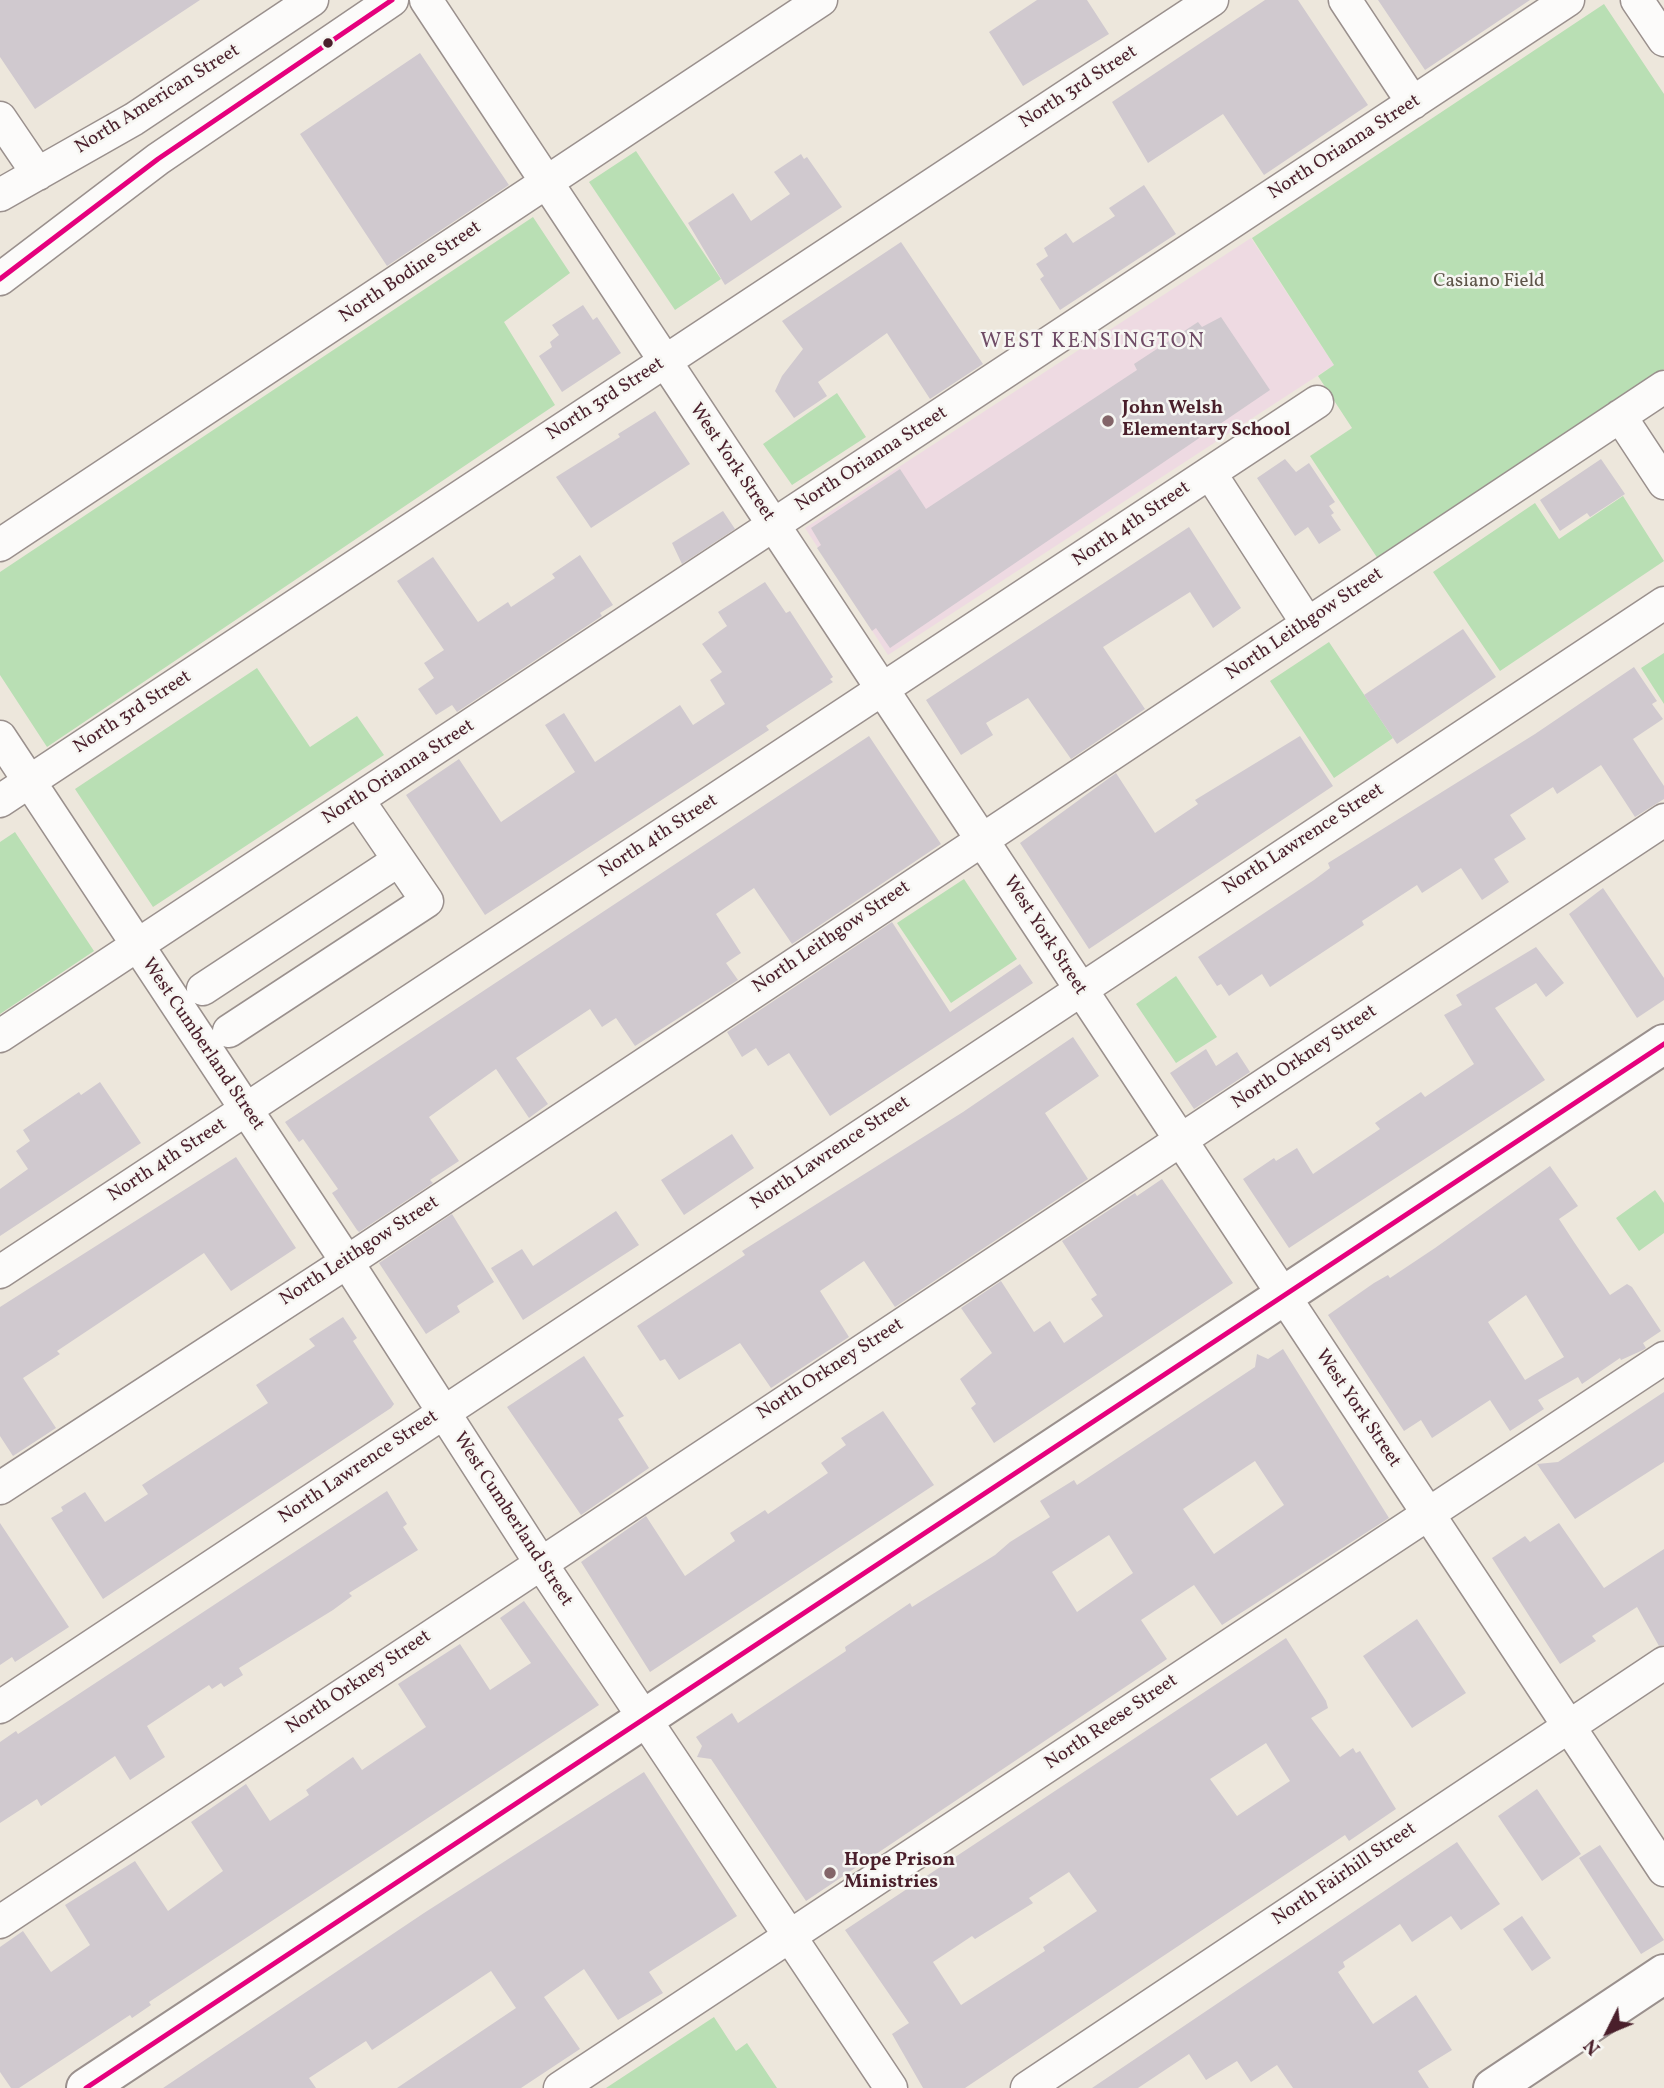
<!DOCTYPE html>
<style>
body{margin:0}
#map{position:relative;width:1664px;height:2088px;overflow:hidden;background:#ede7dc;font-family:Vollkorn,serif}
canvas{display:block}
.north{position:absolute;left:1573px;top:1997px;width:70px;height:70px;-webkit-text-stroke:5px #f6f6f2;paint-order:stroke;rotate:227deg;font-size:19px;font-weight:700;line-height:28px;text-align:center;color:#4a1f2b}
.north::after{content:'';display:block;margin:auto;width:24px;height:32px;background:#4a1f2b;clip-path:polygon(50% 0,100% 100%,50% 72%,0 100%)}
</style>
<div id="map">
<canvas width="1664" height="2088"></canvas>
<div class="north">N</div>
</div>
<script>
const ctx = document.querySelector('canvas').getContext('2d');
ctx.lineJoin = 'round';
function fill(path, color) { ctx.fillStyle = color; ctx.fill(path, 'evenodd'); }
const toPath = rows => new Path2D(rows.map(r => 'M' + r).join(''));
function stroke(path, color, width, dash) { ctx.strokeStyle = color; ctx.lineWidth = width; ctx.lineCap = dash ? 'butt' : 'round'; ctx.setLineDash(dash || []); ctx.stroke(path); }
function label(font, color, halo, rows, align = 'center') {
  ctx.font = font + ' Vollkorn,serif'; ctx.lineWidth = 5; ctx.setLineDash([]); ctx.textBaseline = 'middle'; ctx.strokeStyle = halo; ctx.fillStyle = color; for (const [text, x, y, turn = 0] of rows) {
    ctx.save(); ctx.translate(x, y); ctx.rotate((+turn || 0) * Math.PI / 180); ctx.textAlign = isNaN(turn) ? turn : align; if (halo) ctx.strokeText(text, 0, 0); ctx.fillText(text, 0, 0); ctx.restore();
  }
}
fill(toPath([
 [1251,238,1334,365,888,655,805,528]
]), '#eedae2');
fill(toPath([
 [1604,4,1664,94,1664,369,1378,559,1310,456,1352,428,1318,376,1334,365,1252,238],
 [636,151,721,279,675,310,589,182],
 [533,217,570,273,504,322,555,405,47,747,0,675,0,572],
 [837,393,866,437,792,485,763,444],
 [1623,496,1664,561,1500,671,1433,572,1535,503,1559,539],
 [1329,642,1393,738,1334,778,1270,681],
 [1664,653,1664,704,1641,668],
 [257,668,310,747,357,716,384,755,153,907,75,789],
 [15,832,94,951,0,1014,0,842],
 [964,879,1017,959,951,1003,897,923],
 [1176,976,1217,1037,1176,1063,1136,1004],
 [1655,1190,1664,1203,1664,1233,1639,1251,1616,1218],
 [714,2017,736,2051,747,2043,777,2088,606,2088]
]), '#b9dfb4');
fill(toPath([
 [0,0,200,0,35,109,0,57],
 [1037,0,1087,0,1109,34,1023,86,989,32],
 [1265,0,1298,0,1368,105,1264,175,1223,114,1148,163,1112,102],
 [1378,0,1530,0,1425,70],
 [420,53,509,185,387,266,300,134],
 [801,154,804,159,807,157,842,207,725,285,688,223,733,193,751,221,790,194,774,172],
 [1144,185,1176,234,1060,310,1040,279,1044,276,1036,264,1048,256,1044,248,1066,233,1073,243,1115,216,1109,208],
 [901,242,983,364,930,399,887,333,818,382,827,396,794,418,775,391,782,376,803,349,782,321],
 [583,305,593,320,597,317,621,353,562,392,539,356,552,347,550,342,559,335,552,325],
 [1221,317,1270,390,890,648,876,628,872,631,817,548,821,545,811,528,900,469,926,509,1137,370,1134,364,1198,322,1202,327],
 [655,411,690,464,591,528,556,477,620,437,618,434],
 [1285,459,1296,472,1309,463,1335,502,1329,506,1334,513,1331,515,1341,530,1319,544,1308,527,1295,536,1257,478],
 [1601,459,1625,494,1590,517,1587,513,1560,531,1540,500],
 [723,511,735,529,682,564,672,543],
 [1189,527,1241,608,1213,628,1190,592,1103,647,1145,709,1071,759,1028,698,986,723,993,735,961,755,926,700],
 [580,555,613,605,600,613,602,616,457,712,452,705,436,715,418,689,434,678,424,663,444,650,397,581,433,557,478,622,508,602,511,607,555,578,552,574],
 [765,582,786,613,790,611,833,677,830,679,833,682,766,726,769,730,485,915,406,795,459,759,501,822,575,772,545,725,564,713,595,762,680,705,693,725,725,704,710,680,722,672,702,644,727,626,718,612],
 [1463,629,1496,677,1397,744,1364,695],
 [1634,667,1657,701,1652,704,1663,719,1633,739,1664,786,1664,799,1635,817,1601,765,1557,794,1553,787,1510,815,1526,839,1494,859,1509,882,1482,900,1461,868,1422,893,1417,885,1362,921,1364,925,1270,987,1262,974,1229,996,1221,984,1217,986,1198,957,1314,880,1330,868,1328,863,1535,734],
 [869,736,941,844,792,944,754,888,716,914,741,953,726,963,738,980,635,1046,616,1018,602,1027,590,1009,516,1058,548,1104,529,1118,496,1069,429,1117,459,1161,430,1180,433,1183,359,1232,357,1230,332,1193,338,1189,303,1139,299,1142,285,1122],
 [1300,736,1333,786,1089,949,1020,843,1116,773,1155,833,1198,804,1195,800],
 [1603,888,1664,978,1664,1000,1637,1018,1569,914],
 [892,922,950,1012,1020,964,1033,983,830,1116,789,1053,768,1066,756,1048,742,1057,727,1032],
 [1536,947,1564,983,1546,997,1536,983,1495,1008,1545,1080,1289,1248,1243,1179,1274,1158,1276,1161,1297,1148,1313,1174,1380,1129,1375,1123,1421,1092,1425,1097,1474,1064,1444,1015,1462,1005,1456,995],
 [1073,1037,1099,1076,1045,1113,1088,1179,895,1307,864,1261,820,1291,849,1337,771,1388,740,1343,679,1380,665,1359,660,1361,637,1326,745,1255,742,1251,963,1112],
 [1206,1049,1216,1066,1237,1052,1250,1072,1194,1109,1170,1073],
 [100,1082,141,1143,0,1236,0,1189,28,1169,16,1151,30,1141,23,1130,79,1092,81,1095],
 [732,1134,754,1168,684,1215,661,1180],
 [236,1157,296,1248,231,1291,204,1253,57,1351,60,1354,23,1378,56,1428,13,1456,0,1436,0,1307],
 [1550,1166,1578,1206,1559,1219,1574,1242,1610,1295,1627,1284,1632,1287,1661,1331,1643,1343,1646,1348,1643,1350,1621,1360,1620,1358,1582,1384,1578,1377,1538,1400,1544,1409,1510,1431,1490,1400,1432,1438,1421,1420,1404,1431,1328,1315,1374,1283,1388,1275,1390,1278,1435,1248],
 [1526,1295,1564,1357,1525,1380,1488,1322],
 [1162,1179,1233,1283,994,1443,971,1408,976,1404,960,1379,992,1353,961,1308,1001,1281,1034,1332,1050,1321,1064,1343,1103,1316,1091,1299,1097,1295,1062,1241,1135,1193,1137,1196],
 [616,1211,639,1245,523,1320,491,1268,522,1249,533,1266],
 [452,1214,494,1282,457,1306,460,1312,426,1334,379,1263],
 [343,1317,357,1338,353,1341,394,1404,391,1408,103,1599,51,1518,63,1511,61,1507,85,1492,105,1522,148,1494,142,1485,268,1403,256,1385,315,1346,309,1339],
 [1283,1349,1389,1518,1222,1625,1194,1585,1141,1620,1167,1659,806,1901,711,1759,697,1757,702,1746,696,1737,732,1713,738,1723,846,1651,845,1647,910,1603,912,1607,995,1555,1010,1542,1050,1517,1040,1501,1074,1480,1077,1485,1255,1367,1257,1354,1268,1359],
 [1255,1461,1284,1505,1214,1554,1183,1509],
 [1109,1535,1133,1573,1077,1612,1052,1572],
 [584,1356,624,1416,618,1419,649,1468,581,1515,507,1407],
 [1664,1392,1664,1462,1575,1519,1537,1464,1558,1462],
 [883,1411,934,1485,650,1672,581,1562,646,1516,685,1576,735,1541,730,1533,765,1510,768,1514,828,1473,821,1463,846,1445,841,1438],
 [387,1491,407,1524,403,1527,418,1550,349,1593,352,1596,333,1610,239,1668,243,1675,224,1687,221,1683,212,1689,209,1685,147,1726,165,1757,130,1780,115,1756,41,1806,37,1799,0,1823,0,1742,16,1731,18,1734],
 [0,1523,69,1627,15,1662,12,1657,0,1665],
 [1559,1523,1604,1588,1664,1549,1664,1645,1659,1646,1637,1607,1592,1636,1596,1641,1560,1664,1492,1558,1525,1536,1530,1542],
 [524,1601,599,1705,149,2002,151,2005,132,2018,130,2015,19,2088,11,2088,0,2072,0,1947,23,1931,51,1972,90,1945,65,1905,135,1861,168,1911,223,1871,191,1822,246,1784,270,1821,309,1795,306,1790,353,1757,362,1770,384,1755,426,1727,398,1684,460,1644,490,1690,531,1663,500,1618],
 [1417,1619,1466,1693,1412,1728,1363,1656],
 [1286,1638,1326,1701,1328,1708,1311,1718,1340,1757,1353,1748,1356,1753,1360,1751,1396,1809,1349,1841,1345,1835,965,2088,923,2088,892,2034,909,2023,845,1930],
 [1266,1743,1290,1781,1237,1816,1210,1779],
 [1069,1872,1097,1911,1043,1947,1045,1951,961,2005,933,1962,972,1936,975,1939,1033,1903,1029,1898],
 [644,1772,737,1916,649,1972,663,1993,618,2020,584,1969,544,1997,580,2049,521,2088,397,2088,516,2008,491,1971,372,2050,366,2041,309,2078,316,2088,163,2088,424,1913],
 [1537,1789,1581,1854,1542,1881,1498,1816],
 [1457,1842,1500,1904,1461,1930,1451,1916,1412,1942,1400,1924,1343,1962,1345,1967,1338,1972,1373,2024,1416,1995,1452,2050,1418,2071,1429,2088,1293,2088,1277,2065,1251,2082,1237,2061,1206,2080,1189,2054,1138,2088,1092,2088],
 [1600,1845,1664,1940,1641,1954,1579,1858],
 [1522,1916,1551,1958,1532,1971,1503,1929]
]), '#d0c9cf');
const minor = toPath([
 [426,0,1664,1870],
 [1345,0,1413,103],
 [1637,0,1664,40],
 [0,118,38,174],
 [0,195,134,119,312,0],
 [0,279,158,159,392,0],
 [1620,416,1664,483],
 [1210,473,1307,623],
 [0,545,821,0],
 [0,737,347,1262,540,1562,891,2088],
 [0,801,1212,0],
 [203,989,399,860],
 [229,1031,427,901,358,800],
 [0,1036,1568,0],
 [0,1272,1317,402],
 [0,1488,347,1262,1664,387],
 [0,1707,1664,603],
 [0,1922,1664,820],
 [560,2088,1664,1358],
 [1027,2088,1664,1663]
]);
const major = toPath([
 [86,2088,1664,1044],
 [1493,2088,1664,1974]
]);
stroke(minor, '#9a908d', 35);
stroke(major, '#9a908d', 42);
stroke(minor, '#fcfbfa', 32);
stroke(major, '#fcfbfa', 38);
stroke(toPath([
 [0,279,158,159,392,0],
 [86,2088,1664,1044]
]), '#e5007d', 5);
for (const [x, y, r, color] of [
 [328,43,6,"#4a1f2b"],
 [1108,421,7,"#836569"],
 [830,1873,7,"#836569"]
]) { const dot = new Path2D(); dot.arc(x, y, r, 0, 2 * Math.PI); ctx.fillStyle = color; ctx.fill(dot); stroke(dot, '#f6f6f2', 2.5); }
label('19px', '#4a1f2b', '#f6f6f2', [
 ["North 3rd Street",1079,88,-33],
 ["North American Street",158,100,-32],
 ["North Orianna Street",1345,148,-33],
 ["North Bodine Street",411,273,-34],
 ["North 3rd Street",606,400,-33],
 ["North Orianna Street",872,460,-33],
 ["West York Street",731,463,56],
 ["North 4th Street",1132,525,-34],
 ["North Leithgow Street",1305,625,-34],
 ["North 3rd Street",133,713,-33],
 ["North Orianna Street",399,773,-33],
 ["North 4th Street",659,837,-33],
 ["North Lawrence Street",1304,840,-33],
 ["West York Street",1044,936,57],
 ["North Leithgow Street",832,938,-34],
 ["West Cumberland Street",202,1045,56],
 ["North Orkney Street",1305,1058,-34],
 ["North Lawrence Street",831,1154,-34],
 ["North 4th Street",168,1161,-33],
 ["North Leithgow Street",360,1252,-33],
 ["North Orkney Street",831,1370,-33],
 ["West York Street",1357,1409,56],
 ["North Lawrence Street",359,1468,-34],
 ["West Cumberland Street",512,1520,57],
 ["North Orkney Street",359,1683,-34],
 ["North Reese Street",1112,1723,-34],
 ["North Fairhill Street",1345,1875,-34]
]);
label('19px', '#5f564a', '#f6f6f2', [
 ["Casiano Field",1489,283]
]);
label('bold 19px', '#4a1f2b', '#f6f6f2', [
 ["John Welsh",1122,410],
 ["Elementary School",1122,432],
 ["Hope Prison",844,1862],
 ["Ministries",844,1884]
], 'left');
ctx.letterSpacing = '2px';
label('21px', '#6f4c66', '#f6f6f2', [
 ["WEST KENSINGTON",1093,343]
]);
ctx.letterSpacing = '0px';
</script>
